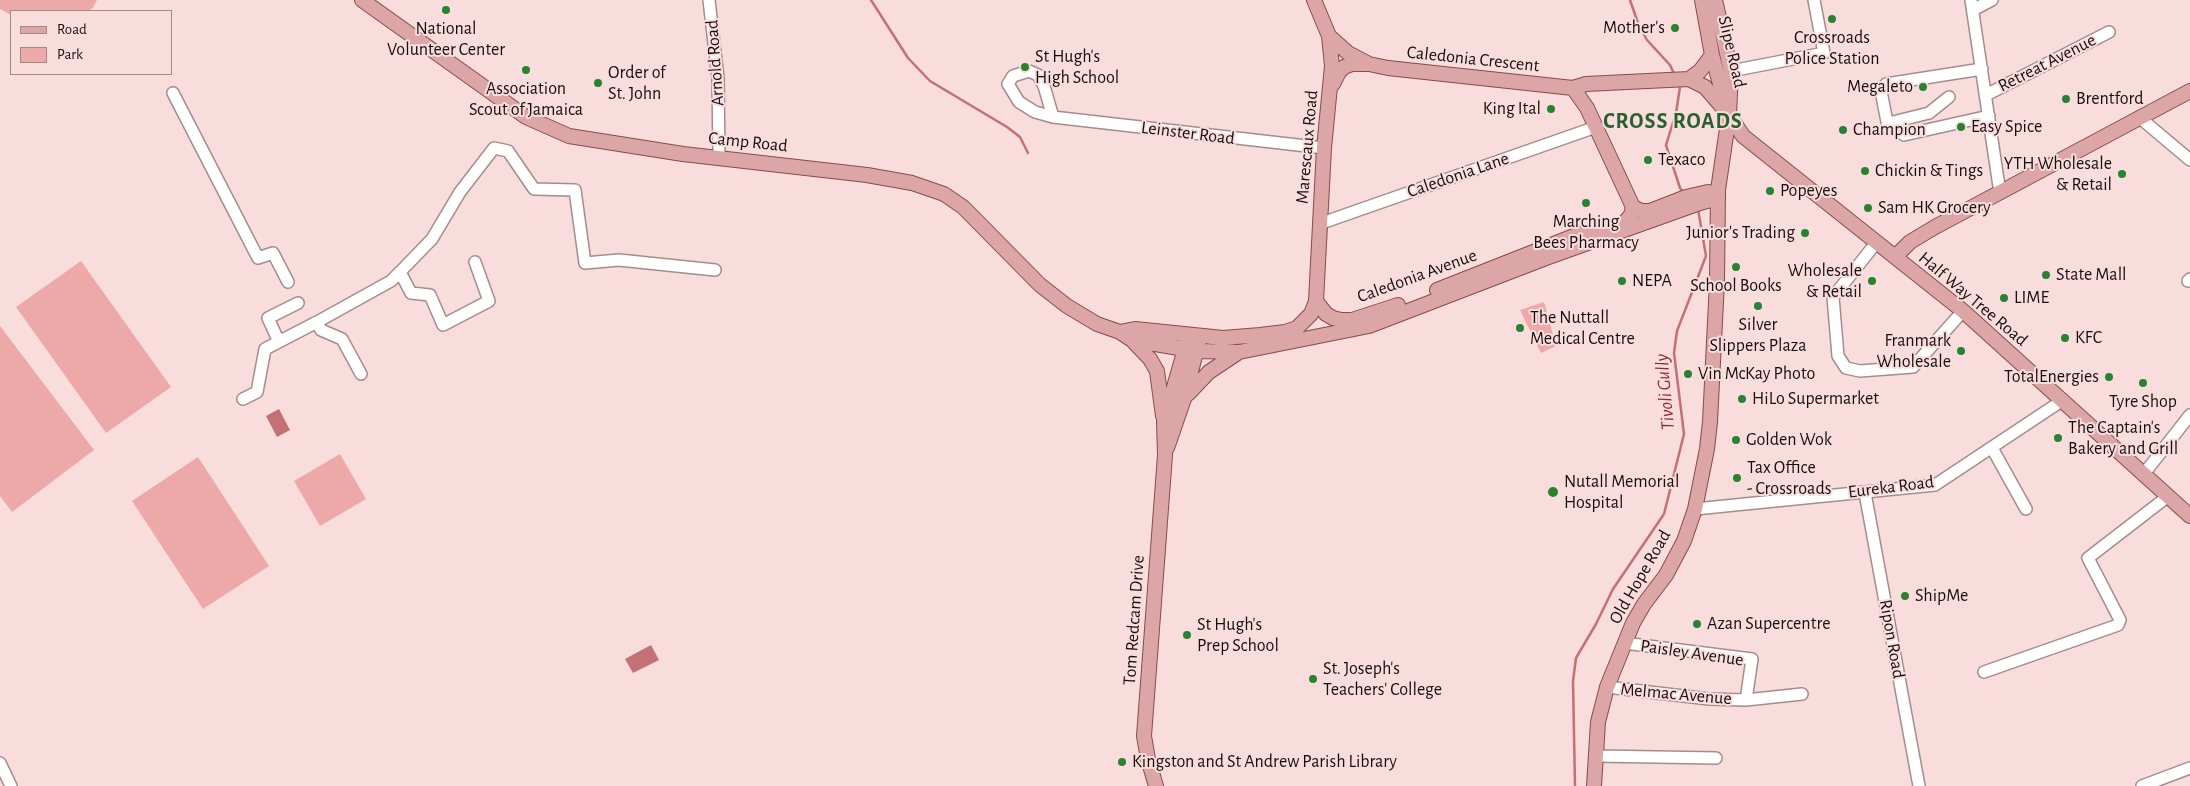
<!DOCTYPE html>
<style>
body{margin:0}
#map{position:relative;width:2190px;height:786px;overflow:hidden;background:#f9dddd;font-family:"Alegreya Sans",sans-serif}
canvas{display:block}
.legend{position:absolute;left:10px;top:10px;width:162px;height:65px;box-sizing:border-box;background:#f9dddd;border:1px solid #9f8a8a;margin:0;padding:6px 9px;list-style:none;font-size:15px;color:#170e0e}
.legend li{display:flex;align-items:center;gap:10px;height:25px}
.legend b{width:25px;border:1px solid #9f8a8a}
</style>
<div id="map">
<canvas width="2190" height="786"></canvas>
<ul class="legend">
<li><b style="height:6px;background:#dca6a7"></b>Road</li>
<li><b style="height:14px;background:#eda8a8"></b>Park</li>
</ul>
</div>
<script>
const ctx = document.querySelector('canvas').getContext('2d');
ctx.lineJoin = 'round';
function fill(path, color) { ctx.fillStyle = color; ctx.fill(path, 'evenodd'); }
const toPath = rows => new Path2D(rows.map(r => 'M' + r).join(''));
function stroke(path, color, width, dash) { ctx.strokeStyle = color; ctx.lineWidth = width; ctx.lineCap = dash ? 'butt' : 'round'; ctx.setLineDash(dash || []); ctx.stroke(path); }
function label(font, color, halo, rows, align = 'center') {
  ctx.font = font + ' "Alegreya Sans",sans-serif'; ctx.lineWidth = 4; ctx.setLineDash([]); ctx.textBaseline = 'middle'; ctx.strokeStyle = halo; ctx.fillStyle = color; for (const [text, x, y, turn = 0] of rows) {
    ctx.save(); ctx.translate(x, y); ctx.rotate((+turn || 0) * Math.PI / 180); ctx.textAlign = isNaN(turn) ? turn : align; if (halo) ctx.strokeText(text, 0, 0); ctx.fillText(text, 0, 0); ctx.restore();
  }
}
fill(toPath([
 [0,0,97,0,93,8,87,11,11,11,11,15,0,9],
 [81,261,171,387,106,433,16,307],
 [1544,302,1556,346,1541,353,1520,310],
 [0,326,94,450,12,512,0,496],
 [340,454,366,499,320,526,294,481],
 [198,457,269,566,203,609,132,501]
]), '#eda8a8');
fill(toPath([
 [279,409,290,430,277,437,266,416],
 [651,645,659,660,633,673,625,659]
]), '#c47173');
stroke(toPath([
 [871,0,908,58,930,81,1007,127,1020,137,1028,153],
 [1630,0,1639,26,1647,40,1670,65,1675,76],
 [1679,83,1680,87,1676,113,1666,145,1680,188,1683,192],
 [1575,786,1573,681,1576,658,1596,624,1613,589,1664,514,1684,434,1674,353,1677,331,1706,256,1698,209]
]), '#c47173', 2.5);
const minor = toPath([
 [709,0,718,78,719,157],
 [1971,0,2000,193],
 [1973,10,1992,0],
 [1731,71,1824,53,1814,0],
 [173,93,258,258,273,253,288,282],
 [1986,95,2109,32],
 [1949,97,1929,113,1889,123,1887,122,1881,91,1886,84,1982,69],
 [1053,117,1044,86,1038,75,1029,71,1013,76,1008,84,1019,102,1035,112,1053,117,1324,148],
 [2139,117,2190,160],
 [1904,135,1989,116],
 [1319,224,1596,127],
 [1876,243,1833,297,1838,356,1846,368,1860,371,1913,367,1963,311],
 [475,262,489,301,443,325,430,295,411,293,400,272,432,239,460,192,494,148,508,151,534,189,575,190,585,263,619,260,715,270],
 [2188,281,2190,279],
 [279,342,268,318,298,303],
 [361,374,342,339,321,330,317,322,391,281,400,272],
 [243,399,257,392,265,349,317,322],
 [1992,448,2026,509],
 [2143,475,2190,415],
 [1865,493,1919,786],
 [1695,509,1935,485,2063,400],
 [1624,643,1752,659,1746,700],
 [1984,672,2118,625,2120,620,2088,558,2167,497],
 [1607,687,1709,699,1746,700,1802,694],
 [1596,756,1716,758],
 [0,763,11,786],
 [2142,786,2190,768]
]);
const major = toPath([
 [362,0,526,117,569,136,683,154,867,175,912,183,944,194,963,207,1040,285,1067,306,1097,324,1120,332,1132,340,1196,351,1239,352,1369,326,1546,258,1700,203,1718,198],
 [1702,0,1712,55,1726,105],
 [1329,36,1348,53,1369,64,1388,68,1573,88,1587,108,1633,207,1631,215,1615,234],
 [1689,79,1700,71,1712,55],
 [1333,84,1339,72,1344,67,1352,64,1367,64],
 [1573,88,1586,84,1689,79,1705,87,1729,115,1743,136,1963,311,2190,516],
 [1633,207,1641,211,1650,211,1686,197,1708,192],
 [1895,257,1910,242,1935,227,2190,91],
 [1437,290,1579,234,1597,231,1612,234],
 [1316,301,1326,314,1333,318,1341,320,1352,320,1398,305],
 [1120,332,1135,329,1223,338,1260,335,1285,332,1297,328,1311,314,1316,301,1324,148,1332,66,1329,36,1314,0],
 [1132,340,1150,359,1157,371,1163,416],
 [1188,394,1209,372,1239,352],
 [1167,448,1184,399,1198,344],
 [1156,786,1148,759,1144,736,1165,455,1164,422,1187,342],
 [1594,786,1598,722,1607,687,1633,623,1644,604,1666,575,1684,541,1695,509,1707,449,1710,422,1717,282,1718,190,1729,115,1731,71,1715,0]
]);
stroke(minor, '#a58c8c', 14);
stroke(major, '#884a4c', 16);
stroke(minor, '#fff', 11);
stroke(major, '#dca6a7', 14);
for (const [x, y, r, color] of [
 [446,10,5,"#298232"],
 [1832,19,5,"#298232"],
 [1675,28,5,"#298232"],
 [1025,67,5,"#298232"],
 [526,70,5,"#298232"],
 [598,83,5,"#298232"],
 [1923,87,5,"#298232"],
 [2066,99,5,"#298232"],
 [1551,109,5,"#298232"],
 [1961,127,5,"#298232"],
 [1843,130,5,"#298232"],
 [1648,160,5,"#298232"],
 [1865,171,5,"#298232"],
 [2122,174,5,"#298232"],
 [1770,191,5,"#298232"],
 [1586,203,5,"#298232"],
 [1868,208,5,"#298232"],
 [1805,233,5,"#298232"],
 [1736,267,5,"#298232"],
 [2046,275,5,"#298232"],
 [1622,281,5,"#298232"],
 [1872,281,5,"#298232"],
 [2004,298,5,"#298232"],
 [1758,306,5,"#298232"],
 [1520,328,5,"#298232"],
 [2065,338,5,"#298232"],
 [1961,351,5,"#298232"],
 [1688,374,5,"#298232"],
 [2109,377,5,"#298232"],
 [2143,383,5,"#298232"],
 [1742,399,5,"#298232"],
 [2058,438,5,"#298232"],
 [1736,440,5,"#298232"],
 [1737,478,5,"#298232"],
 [1553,492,6,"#298232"],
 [1905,596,5,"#298232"],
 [1697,624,5,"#298232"],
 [1187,635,5,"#298232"],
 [1313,679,5,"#298232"],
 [1122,762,5,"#298232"]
]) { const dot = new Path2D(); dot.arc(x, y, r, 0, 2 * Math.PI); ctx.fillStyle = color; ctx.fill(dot); stroke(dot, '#f9dddd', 2); }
label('18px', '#170e0e', '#f9dddd', [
 ["Mother's",1665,28,"right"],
 ["National",446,29,"center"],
 ["Volunteer Center",446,50,"center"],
 ["Crossroads",1832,38,"center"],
 ["Police Station",1832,59,"center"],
 ["St Hugh's",1035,57],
 ["High School",1035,78],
 ["Order of",608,73],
 ["St. John",608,94],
 ["Megaleto",1913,87,"right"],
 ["Association",526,89,"center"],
 ["Scout of Jamaica",526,110,"center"],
 ["Brentford",2076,99],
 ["King Ital",1541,109,"right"],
 ["Easy Spice",1971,127],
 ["Champion",1853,130],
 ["Texaco",1658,160],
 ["YTH Wholesale",2112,164,"right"],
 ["& Retail",2112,185,"right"],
 ["Chickin & Tings",1875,171],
 ["Popeyes",1780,191],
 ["Sam HK Grocery",1878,208],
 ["Marching",1586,222,"center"],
 ["Bees Pharmacy",1586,243,"center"],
 ["Junior's Trading",1795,233,"right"],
 ["Wholesale",1862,271,"right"],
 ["& Retail",1862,292,"right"],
 ["State Mall",2056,275],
 ["NEPA",1632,281],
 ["School Books",1736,286,"center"],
 ["LIME",2014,298],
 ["The Nuttall",1530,318],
 ["Medical Centre",1530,339],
 ["Silver",1758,325,"center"],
 ["Slippers Plaza",1758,346,"center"],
 ["KFC",2075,338],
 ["Franmark",1951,341,"right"],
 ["Wholesale",1951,362,"right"],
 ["Vin McKay Photo",1698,374],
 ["TotalEnergies",2099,377,"right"],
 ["HiLo Supermarket",1752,399],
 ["Tyre Shop",2143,402,"center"],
 ["The Captain's",2068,428],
 ["Bakery and Grill",2068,449],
 ["Golden Wok",1746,440],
 ["Tax Office",1747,468],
 ["- Crossroads",1747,489],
 ["Nutall Memorial",1564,482],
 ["Hospital",1564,503],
 ["ShipMe",1915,596],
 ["Azan Supercentre",1707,624],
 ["St Hugh's",1197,625],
 ["Prep School",1197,646],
 ["St. Joseph's",1323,669],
 ["Teachers' College",1323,690],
 ["Kingston and St Andrew Parish Library",1132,762]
], 'left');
label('18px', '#170e0e', '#f9dddd', [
 ["Slipe Road",1732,52,77],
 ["Caledonia Crescent",1473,59,6],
 ["Arnold Road",715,63,-94],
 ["Retreat Avenue",2047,63,-27],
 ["Leinster Road",1188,133,7],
 ["Camp Road",748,142,6],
 ["Marescaux Road",1307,147,-85],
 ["Caledonia Lane",1458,175,-19],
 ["Caledonia Avenue",1417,276,-20],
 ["Half Way Tree Road",1973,299,40],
 ["Eureka Road",1891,487,-7],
 ["Old Hope Road",1640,577,-60],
 ["Tom Redcam Drive",1134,620,-86],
 ["Ripon Road",1892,639,80],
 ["Paisley Avenue",1692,653,8],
 ["Melmac Avenue",1676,694,5]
]);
label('italic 19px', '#902a34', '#f9dddd', [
 ["Tivoli Gully",1665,392,-95]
]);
ctx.letterSpacing = '1px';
label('bold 22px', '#29602d', '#f9dddd', [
 ["CROSS ROADS",1673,121]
]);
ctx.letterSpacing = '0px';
</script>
